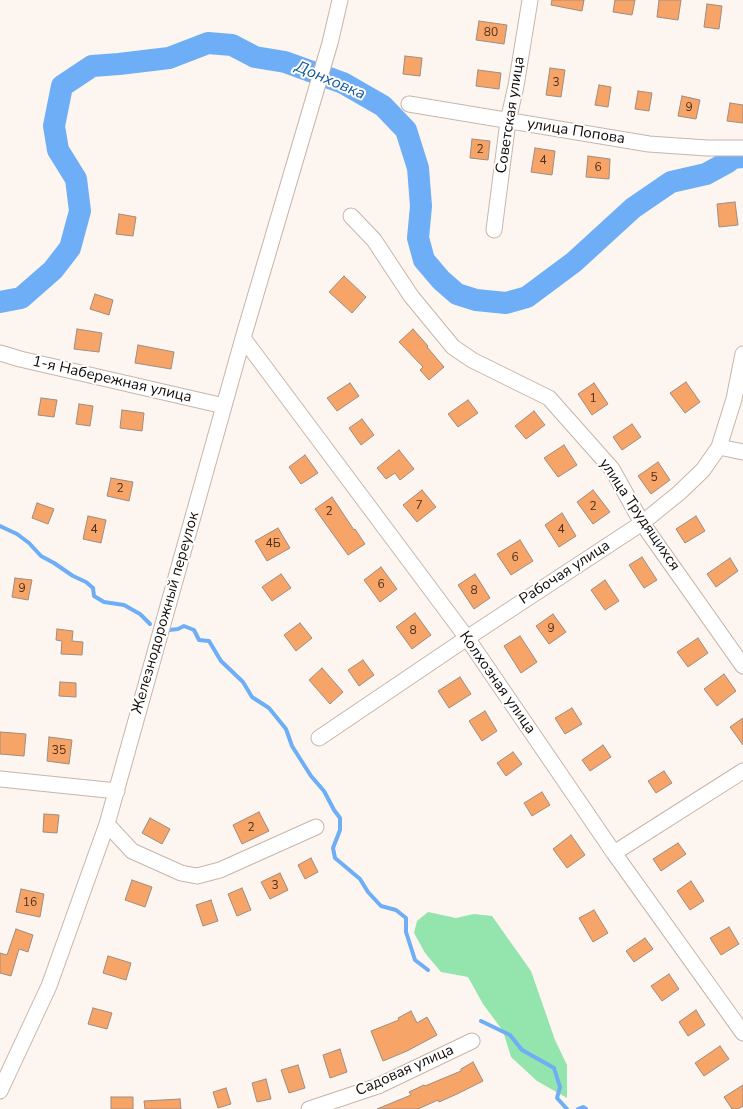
<!DOCTYPE html>
<meta charset="utf-8">
<style>
body{margin:0}
canvas{display:block;background:#fdf5f0}
</style>
<canvas width="743" height="1109"></canvas>
<script>
const ctx = document.querySelector('canvas').getContext('2d');
ctx.lineJoin = 'round';
function fill(path, color) { ctx.fillStyle = color; ctx.fill(path, 'evenodd'); }
const toPath = rows => new Path2D(rows.map(r => 'M' + r).join(''));
function stroke(path, color, width, dash) { ctx.strokeStyle = color; ctx.lineWidth = width; ctx.lineCap = dash ? 'butt' : 'round'; ctx.setLineDash(dash || []); ctx.stroke(path); }
function label(font, color, halo, rows, align = 'center') {
  ctx.font = font + ' "Nunito Sans",sans-serif'; ctx.lineWidth = 4; ctx.setLineDash([]); ctx.textBaseline = 'middle'; ctx.strokeStyle = halo; ctx.fillStyle = color; for (const [text, x, y, turn = 0] of rows) {
    ctx.save(); ctx.translate(x, y); ctx.rotate((+turn || 0) * Math.PI / 180); ctx.textAlign = isNaN(turn) ? turn : align; if (halo) ctx.strokeText(text, 0, 0); ctx.fillText(text, 0, 0); ctx.restore();
  }
}
fill(toPath([
 [428,912,456,918,474,914,492,916,531,971,555,1040,567,1065,567,1098,537,1081,511,1057,503,1031,483,1004,468,977,441,972,425,953,414,933,417,921]
]), '#93e4ad');
stroke(toPath([
 [0,526,17,534,29,543,41,556,54,563,73,576,86,582,93,588,94,596,104,602,124,605,140,614,150,624],
 [169,630,178,629,184,626,194,630,199,640,209,641,221,661,243,682,252,697,269,708,286,729,292,746,311,776,324,791,334,810,340,818,340,830,333,848,335,858,360,879,368,892,381,906,396,910,406,918,406,932,415,960,428,970],
 [481,1021,510,1035,522,1050,554,1068,560,1087,557,1098,567,1109],
 [578,1109,583,1107,586,1109]
]), '#6eaef6', 4);
stroke(toPath([
 [0,302,21,298,53,270,70,248,80,211,76,179,58,150,54,126,62,86,92,66,119,64,169,58,208,43,232,45,255,57,285,62,343,83,383,106,406,130,418,168,421,206,418,238,424,260,441,280,457,294,476,300,506,303,527,297,574,262,633,208,671,182,706,174,728,162,733,158,743,157]
]), '#6eaef6', 22);
const building = toPath([
 [552,0,584,0,582,11,551,5,552,0],
 [615,0,635,0,632,15,613,12,615,0],
 [659,0,681,0,678,20,657,17,659,0],
 [707,4,722,6,719,29,704,27,707,4],
 [479,21,507,25,504,44,476,40,479,21],
 [405,56,422,58,420,76,403,74,405,56],
 [550,68,565,70,561,97,546,95,550,68],
 [478,70,501,73,499,89,476,86,478,70],
 [599,85,611,87,608,107,595,105,599,85],
 [638,91,652,93,649,111,635,109,638,91],
 [682,96,700,100,696,119,678,116,682,96],
 [730,103,743,105,743,123,727,121,730,103],
 [472,139,490,141,488,160,470,158,472,139],
 [535,148,555,151,552,175,531,172,535,148],
 [588,156,610,159,609,179,586,177,588,156],
 [735,202,738,225,719,227,717,204,735,202],
 [119,214,136,217,133,236,116,234,119,214],
 [344,276,366,297,352,313,329,292,344,276],
 [95,294,113,300,109,315,90,309,95,294],
 [77,329,102,333,99,352,74,349,77,329],
 [413,329,428,346,427,347,444,367,429,380,420,370,423,367,399,342,413,329],
 [138,345,174,352,171,369,135,363,138,345],
 [686,382,700,402,685,413,670,393,686,382],
 [350,383,359,396,337,411,327,398,350,383],
 [594,383,608,404,592,415,578,394,594,383],
 [41,398,57,400,54,417,38,415,41,398],
 [468,400,478,413,458,427,448,414,468,400],
 [79,404,93,406,90,426,76,424,79,404],
 [122,410,144,413,142,431,120,428,122,410],
 [534,411,545,425,526,439,515,426,534,411],
 [362,419,374,435,361,445,349,428,362,419],
 [632,424,641,437,622,450,613,437,632,424],
 [564,445,577,465,558,477,544,458,564,445],
 [399,450,414,469,400,480,395,473,386,479,377,468,399,450],
 [305,455,318,473,301,484,289,467,305,455],
 [658,462,670,480,651,494,638,476,658,462],
 [111,478,133,482,129,501,107,496,111,478],
 [422,490,436,507,417,522,403,505,422,490],
 [593,490,610,512,593,524,577,502,593,490],
 [332,497,354,530,355,529,365,544,348,555,315,509,332,497],
 [37,503,54,509,48,524,32,518,37,503],
 [562,513,576,536,559,547,545,525,562,513],
 [88,516,106,520,101,543,83,539,88,516],
 [696,516,705,531,685,543,676,529,696,516],
 [278,528,290,548,267,561,255,541,278,528],
 [520,540,533,561,511,575,497,554,520,540],
 [642,557,657,580,644,588,629,565,642,557],
 [730,558,738,571,716,587,707,574,730,558],
 [381,567,397,589,380,602,364,580,381,567],
 [281,574,291,588,272,601,262,587,281,574],
 [475,574,490,598,474,609,458,585,475,574],
 [15,578,32,580,28,600,12,597,15,578],
 [605,580,619,601,605,610,591,590,605,580],
 [415,613,431,635,412,649,396,627,415,613],
 [553,614,566,632,549,644,536,626,553,614],
 [300,623,312,638,296,651,284,635,300,623],
 [57,629,73,631,72,641,83,642,82,655,61,654,62,641,56,640,57,629],
 [520,636,537,662,521,673,504,646,520,636],
 [698,638,708,653,688,667,677,652,698,638],
 [363,660,374,675,359,686,348,670,363,660],
 [322,668,343,692,330,704,309,680,322,668],
 [724,674,736,691,717,706,704,689,724,674],
 [460,677,471,694,449,708,438,691,460,677],
 [60,682,76,683,76,697,59,696,60,682],
 [572,708,582,724,565,734,555,718,572,708],
 [485,711,497,731,482,741,469,721,485,711],
 [743,718,743,745,730,727,743,718],
 [0,732,26,734,24,756,0,754,0,732],
 [49,737,72,740,69,764,47,761,49,737],
 [603,745,611,757,590,771,582,760,603,745],
 [513,752,522,764,506,776,497,763,513,752],
 [664,771,672,783,656,793,648,781,664,771],
 [542,792,550,805,532,816,524,803,542,792],
 [259,812,269,831,242,844,233,825,259,812],
 [44,814,59,815,57,833,43,832,44,814],
 [150,818,170,829,162,844,142,833,150,818],
 [571,835,585,855,567,868,553,849,571,835],
 [678,843,686,854,661,871,653,859,678,843],
 [311,858,318,872,305,879,298,865,311,858],
 [280,873,288,890,270,899,261,882,280,873],
 [132,880,152,887,145,907,125,900,132,880],
 [691,881,704,901,690,910,677,891,691,881],
 [242,888,251,910,237,916,228,894,242,888],
 [21,889,44,894,40,917,16,912,21,889],
 [211,900,218,921,203,926,196,905,211,900],
 [594,910,608,933,593,942,579,918,594,910],
 [729,927,739,944,721,955,710,938,729,927],
 [16,929,33,935,28,952,19,949,11,976,0,973,0,953,7,955,16,929],
 [645,938,653,949,634,962,626,951,645,938],
 [108,956,131,963,126,980,103,973,108,956],
 [669,974,679,989,662,1001,651,986,669,974],
 [93,1008,112,1013,107,1029,88,1024,93,1008],
 [696,1010,705,1025,688,1036,679,1022,696,1010],
 [411,1011,417,1023,427,1017,437,1035,407,1051,383,1061,371,1031,399,1020,398,1018,411,1011],
 [720,1046,729,1059,704,1076,695,1063,720,1046],
 [340,1049,347,1072,330,1078,323,1055,340,1049],
 [473,1062,483,1081,457,1094,439,1102,438,1100,418,1109,377,1109,411,1095,409,1092,424,1085,425,1086,461,1071,461,1069,473,1062],
 [298,1065,305,1088,289,1093,281,1070,298,1065],
 [266,1079,271,1099,257,1102,252,1083,266,1079],
 [743,1085,743,1106,738,1109,732,1109,724,1097,743,1085],
 [226,1088,231,1104,218,1108,213,1092,226,1088],
 [111,1097,133,1097,133,1109,111,1109,111,1097],
 [180,1099,181,1109,145,1109,144,1101,180,1099]
]);
fill(building, '#f6a468');
stroke(building, '#9e8d82', 1);
const street = toPath([
 [409,104,649,144,707,148,743,148],
 [351,216,374,240,411,296,453,347,472,360,549,398,612,469,642,523,743,666],
 [494,230,508,121,516,86,530,0],
 [243,338,467,638,614,853,743,1033],
 [0,353,20,359,224,406],
 [719,447,743,452],
 [319,738,467,638,642,523,679,493,703,470,719,447,734,399,743,354],
 [0,779,117,791],
 [107,824,132,851,181,873,197,876,220,870,316,827],
 [614,853,743,771],
 [0,1091,49,986,107,824,243,338,330,43,340,0],
 [309,1109,378,1086,472,1041]
]);
stroke(street, '#c7b5a9', 17);
stroke(street, '#fff', 15);
label('12px', '#4a301f', null, [
 ["80",491,33],
 ["3",556,83],
 ["9",689,108],
 ["2",480,150],
 ["4",543,161],
 ["6",598,168],
 ["1",593,399],
 ["5",654,478],
 ["2",120,489],
 ["7",419,506],
 ["2",593,507],
 ["2",329,512],
 ["4",94,530],
 ["4",561,530],
 ["4Б",273,544],
 ["6",515,558],
 ["6",381,585],
 ["9",22,589],
 ["8",474,591],
 ["9",551,629],
 ["8",413,631],
 ["35",59,751],
 ["2",251,828],
 ["3",275,886],
 ["16",30,903]
]);
label('15px', '#100a07', '#fff', [
 ["Советская улица",511,115,-81],
 ["улица Попова",576,132,9],
 ["1-я Набережная улица",112,380,13],
 ["улица Трудящихся",639,515,56],
 ["Рабочая улица",565,573,-33],
 ["Железнодорожный переулок",166,613,-74],
 ["Колхозная улица",497,683,55],
 ["Садовая улица",405,1071,-24]
]);
label('italic 16px', '#145798', '#fff', [
 ["Донховка",330,81,23]
]);
</script>
